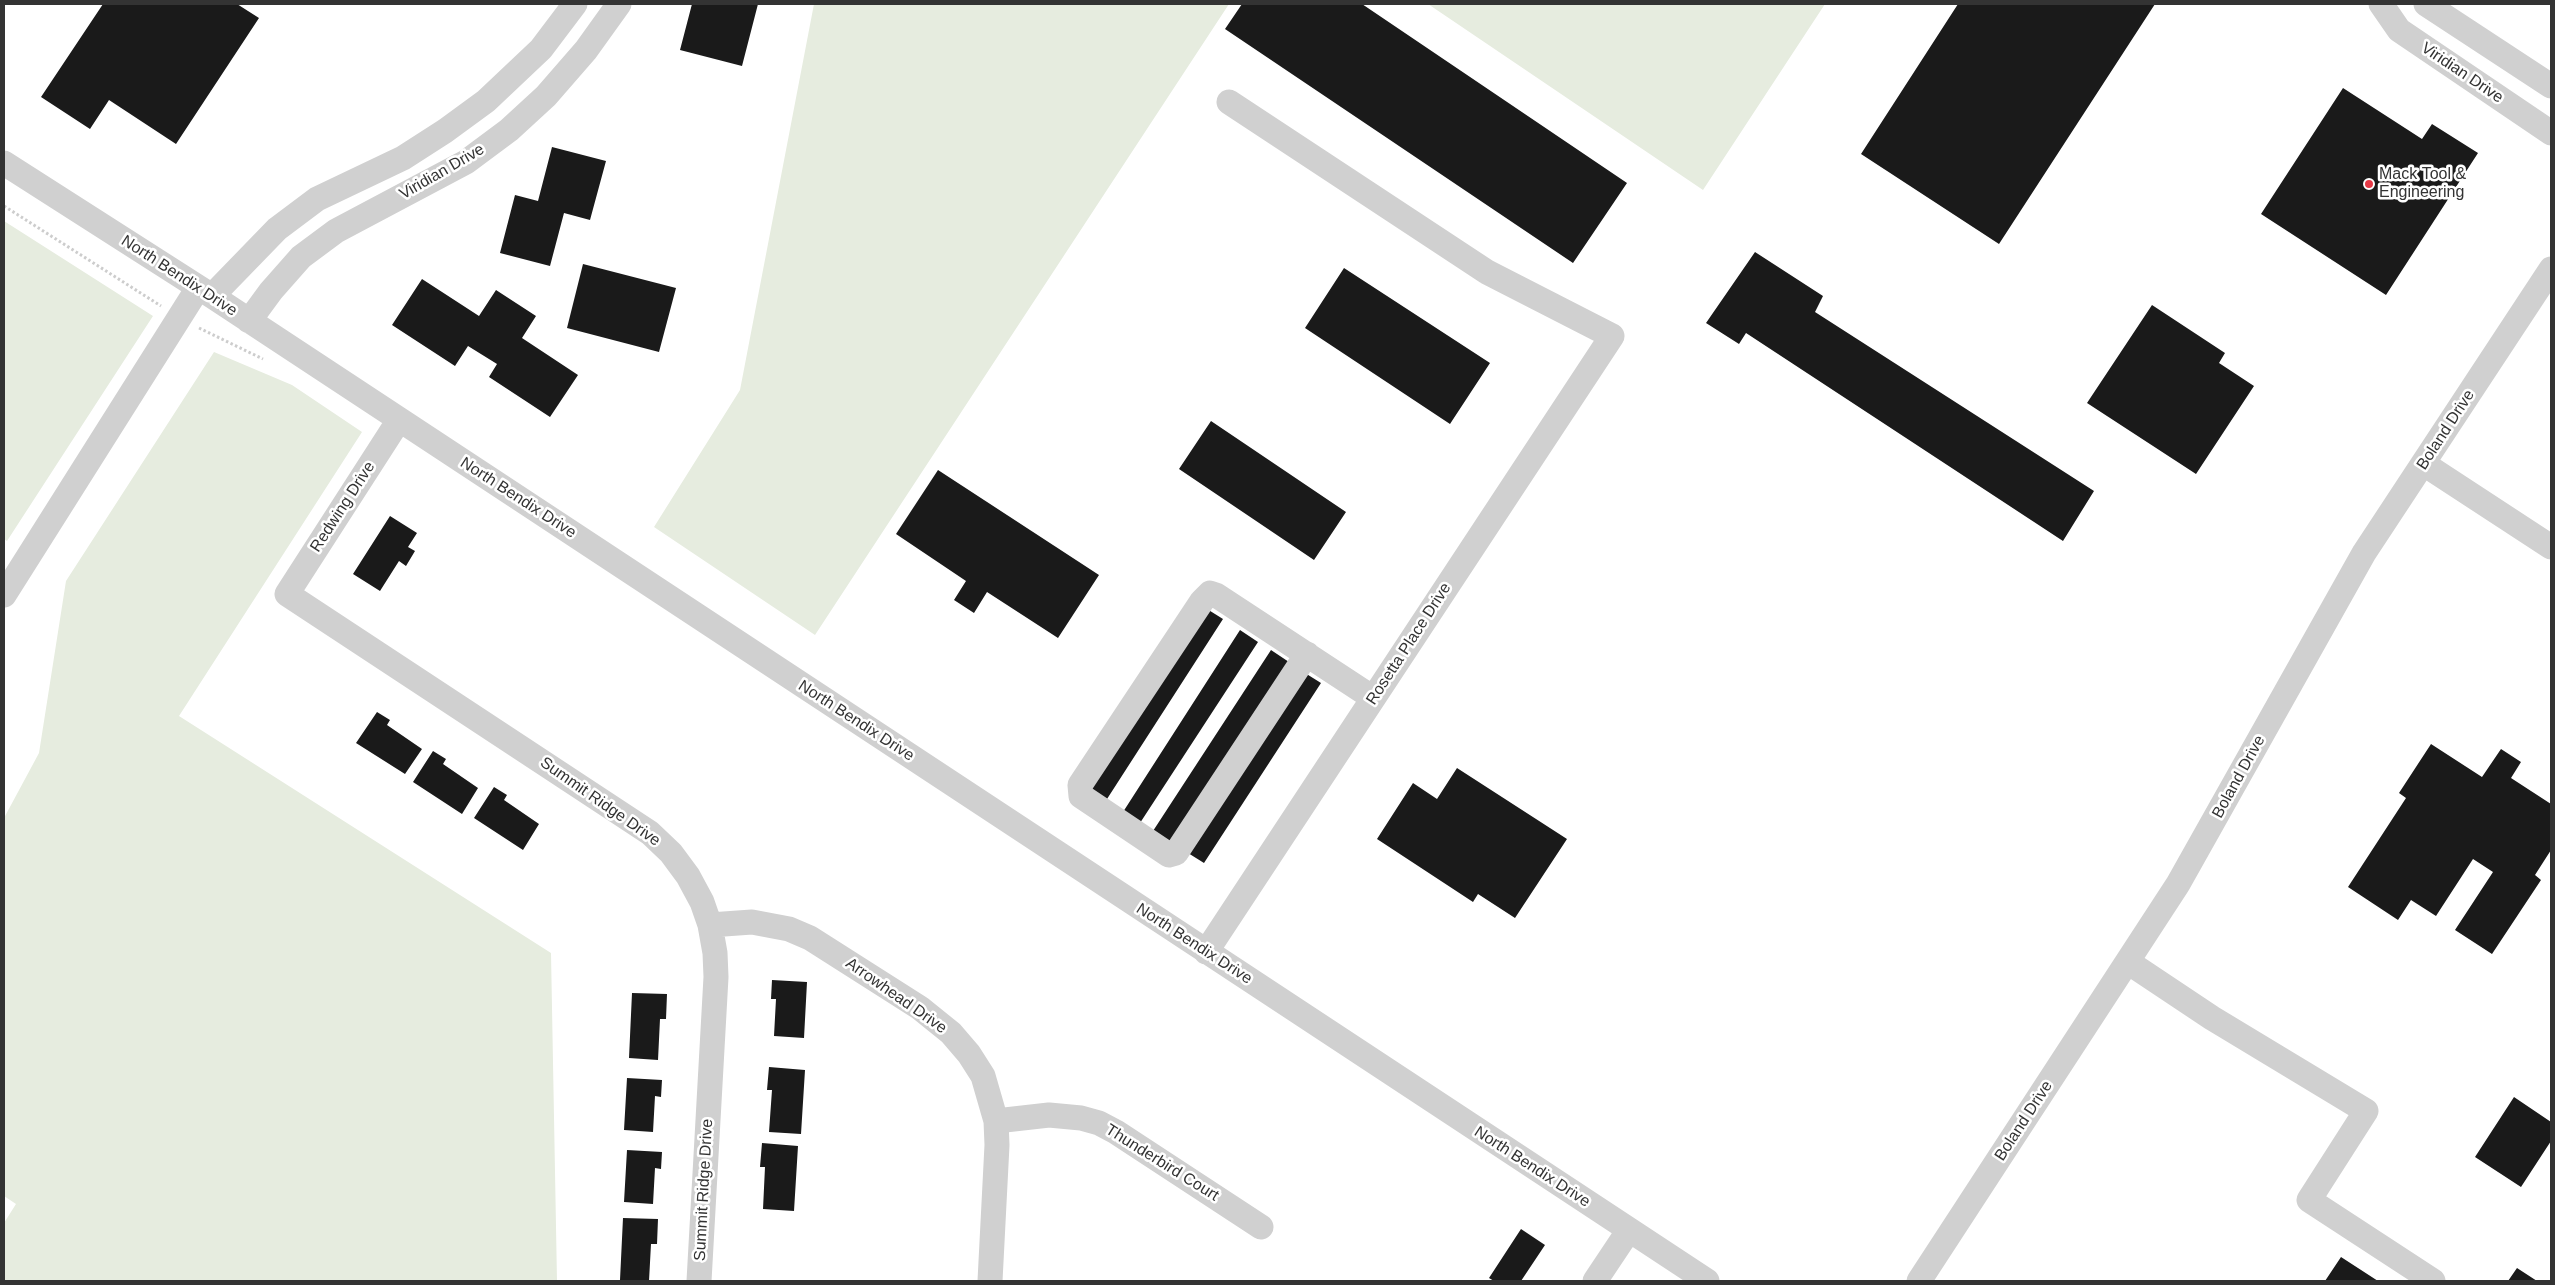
<!DOCTYPE html>
<style>
body{margin:0}
#map{position:relative;width:2555px;height:1285px;overflow:hidden;background:#fff;font-family:Arial,sans-serif}
canvas{display:block}
.frame{position:absolute;inset:0;border:5px solid #333;pointer-events:none}
</style>
<div id="map">
<canvas width="2555" height="1285"></canvas>
<div class="frame"></div>
</div>
<script>
const ctx = document.querySelector('canvas').getContext('2d');
ctx.lineJoin = 'round';
function fill(path, color) { ctx.fillStyle = color; ctx.fill(path, 'evenodd'); }
const toPath = rows => new Path2D(rows.map(r => 'M' + r).join(''));
function stroke(path, color, width, dash) { ctx.strokeStyle = color; ctx.lineWidth = width; ctx.lineCap = dash ? 'butt' : 'round'; ctx.setLineDash(dash || []); ctx.stroke(path); }
function label(font, color, halo, rows, align = 'center') {
  ctx.font = font + ' Arial,sans-serif'; ctx.lineWidth = 5; ctx.setLineDash([]); ctx.textBaseline = 'middle'; ctx.strokeStyle = halo; ctx.fillStyle = color; for (const [text, x, y, turn = 0] of rows) {
    ctx.save(); ctx.translate(x, y); ctx.rotate((+turn || 0) * Math.PI / 180); ctx.textAlign = isNaN(turn) ? turn : align; if (halo) ctx.strokeText(text, 0, 0); ctx.fillText(text, 0, 0); ctx.restore();
  }
}
fill(toPath([
 [814,4,1229,4,815,635,654,527,740,390],
 [1428,4,1825,4,1703,190],
 [4,221,153,316,7,541,4,539],
 [214,352,292,385,362,432,179,716,551,953,557,1281,4,1281,4,1223,16,1204,4,1196,4,818,39,753,66,581]
]), '#e6ecdf');
fill(toPath([
 [103,4,237,4,259,18,176,144,109,100,90,129,41,97],
 [692,4,758,4,742,66,680,50],
 [1242,4,1362,4,1627,183,1573,263,1225,29],
 [1958,4,2155,4,1999,244,1861,154],
 [2343,88,2422,139,2432,124,2478,153,2386,295,2261,214],
 [552,147,606,161,590,220,564,213,550,266,500,253,515,195,538,201],
 [1755,252,1823,296,1815,312,2094,491,2063,541,1746,333,1739,344,1706,323],
 [583,264,676,288,659,352,567,328],
 [1344,268,1490,363,1450,424,1305,328],
 [422,279,479,316,496,290,536,316,522,338,578,375,550,417,489,377,497,364,468,346,455,366,392,325],
 [2152,305,2225,353,2219,363,2254,386,2196,474,2087,403],
 [1211,421,1346,512,1314,560,1179,469],
 [938,470,1099,575,1058,638,987,592,974,613,954,600,966,581,896,534],
 [390,516,417,533,408,547,415,551,406,566,399,561,380,591,353,574],
 [1207,609,1223,619,1107,799,1091,789],
 [1240,630,1258,642,1140,823,1123,812],
 [1271,650,1289,662,1171,843,1153,831],
 [1305,673,1321,683,1204,863,1188,853],
 [377,712,390,720,387,725,422,749,405,774,356,743],
 [2431,744,2482,777,2501,749,2521,762,2511,778,2551,804,2551,850,2535,875,2541,880,2492,954,2455,930,2493,872,2473,859,2436,916,2411,900,2398,920,2348,887,2406,798,2399,793],
 [433,751,446,759,443,764,478,788,462,814,413,782],
 [1457,768,1567,839,1515,918,1478,894,1473,902,1377,839,1413,783,1437,799],
 [494,787,507,795,504,800,539,824,523,850,474,818],
 [772,980,807,982,804,1038,774,1036,776,999,771,999],
 [632,993,667,994,666,1019,660,1019,658,1060,629,1058],
 [769,1067,805,1070,801,1134,769,1132,772,1090,767,1090],
 [627,1078,662,1080,661,1097,655,1096,653,1132,624,1130],
 [2514,1097,2551,1122,2551,1141,2521,1187,2475,1157],
 [762,1143,798,1146,794,1211,763,1209,765,1167,760,1167],
 [627,1150,662,1152,661,1169,655,1168,653,1204,624,1202],
 [623,1218,658,1219,657,1244,651,1244,649,1281,620,1280],
 [1521,1229,1545,1245,1521,1281,1494,1281,1489,1278],
 [2341,1257,2378,1281,2325,1281],
 [2517,1268,2537,1281,2508,1281]
]), '#1a1a1a');
stroke(toPath([
 [4,206,161,306],
 [199,328,263,359]
]), '#cdcdcd', 3, [2.5, 2.5]);
stroke(toPath([
 [2381,4,2399,30,2551,133],
 [2426,4,2551,86],
 [4,163,212,296,1707,1281],
 [212,296,277,229,317,199,403,158,445,131,486,101,541,49,575,4],
 [249,321,271,291,301,257,336,231,466,162,509,130,546,96,586,50,619,4],
 [399,420,287,594,650,833,671,853,688,876,702,902,710,925,715,953,716,977,699,1281],
 [2424,464,2551,547],
 [4,595,198,288],
 [1307,654,1176,853,1169,855,1081,796,1080,785,1202,601,1210,593,1216,595,1373,698],
 [710,925,752,922,789,929,810,938,920,1008,951,1033,969,1054,983,1076,996,1121,997,1145,990,1281],
 [1206,952,1612,336,1487,272,1229,102],
 [2128,962,2212,1018,2366,1111,2309,1200,2433,1281],
 [996,1121,1049,1115,1081,1118,1099,1123,1116,1132,1261,1227],
 [1595,1281,1629,1230],
 [1919,1281,2178,884,2364,553,2551,269]
]), '#d0d0d0', 25);
for (const [x, y, r, color] of [
 [2369,184,5,"#e63946"]
]) { const dot = new Path2D(); dot.arc(x, y, r, 0, 2 * Math.PI); ctx.fillStyle = color; ctx.fill(dot); stroke(dot, '#fff', 2); }
label('16px', '#333', '#fff', [
 ["Viridian Drive",2462,73,34],
 ["Viridian Drive",442,172,-30],
 ["North Bendix Drive",179,276,33],
 ["Boland Drive",2446,430,-57],
 ["North Bendix Drive",518,498,33],
 ["Redwing Drive",343,507,-57],
 ["Rosetta Place Drive",1409,644,-57],
 ["North Bendix Drive",856,721,33],
 ["Boland Drive",2239,777,-61],
 ["Summit Ridge Drive",600,802,35],
 ["North Bendix Drive",1194,944,33],
 ["Arrowhead Drive",896,996,35],
 ["Boland Drive",2024,1121,-57],
 ["Thunderbird Court",1162,1163,32],
 ["North Bendix Drive",1532,1167,33],
 ["Summit Ridge Drive",704,1190,-87]
]);
label('16px', '#333', '#fff', [
 ["Mack Tool &",2379,175],
 ["Engineering",2379,193]
], 'left');
</script>
